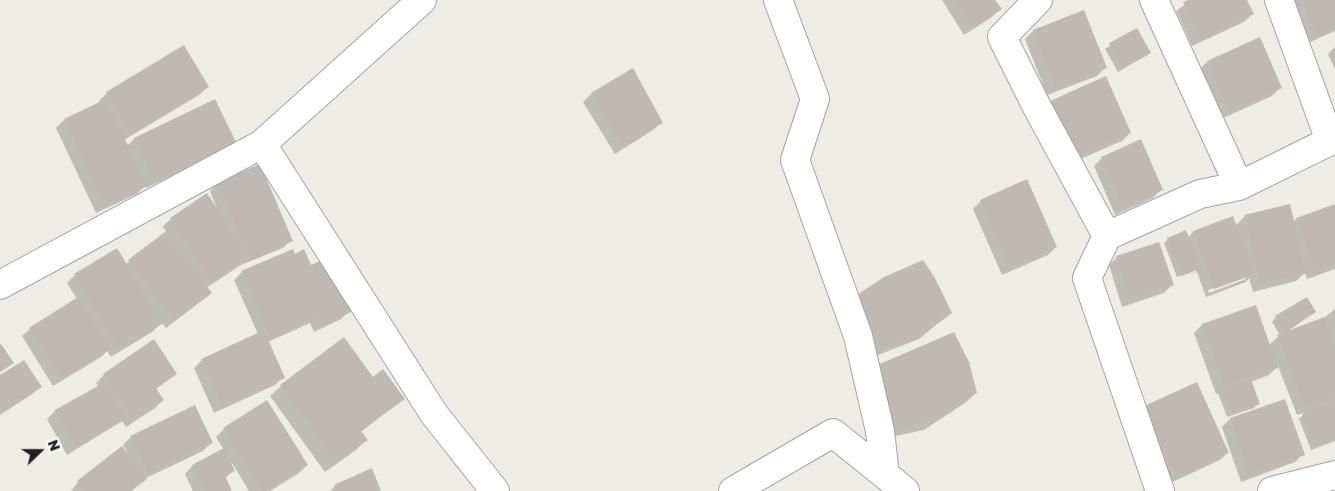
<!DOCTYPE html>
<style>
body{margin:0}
#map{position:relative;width:1335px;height:491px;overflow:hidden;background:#efece6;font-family:"Golos Text",sans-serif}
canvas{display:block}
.north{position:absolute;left:15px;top:426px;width:50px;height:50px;-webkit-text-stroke:4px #fff;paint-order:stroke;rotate:68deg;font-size:14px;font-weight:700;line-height:20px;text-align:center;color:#1f1f1f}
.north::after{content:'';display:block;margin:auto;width:18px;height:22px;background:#1f1f1f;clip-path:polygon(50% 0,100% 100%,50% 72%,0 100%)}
</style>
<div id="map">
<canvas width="1335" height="491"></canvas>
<div class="north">N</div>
</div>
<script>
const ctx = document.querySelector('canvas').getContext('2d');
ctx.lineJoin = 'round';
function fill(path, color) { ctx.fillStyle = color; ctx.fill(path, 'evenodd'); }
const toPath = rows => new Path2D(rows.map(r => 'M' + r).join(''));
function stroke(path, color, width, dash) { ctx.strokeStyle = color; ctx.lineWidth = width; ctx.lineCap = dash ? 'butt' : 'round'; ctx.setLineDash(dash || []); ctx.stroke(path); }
fill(toPath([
 [942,0,994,0,1000,9,992,17,964,35],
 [1191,0,1246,0,1252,14,1244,22,1192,46,1176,11],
 [1290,0,1335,0,1335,31,1308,43],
 [1083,12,1105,68,1097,76,1047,95,1025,39,1033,31],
 [1136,29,1150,53,1118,72,1105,49],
 [1259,39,1280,88,1272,96,1221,119,1199,70,1207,62],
 [1335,47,1335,69,1328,54],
 [633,70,661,122,653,130,615,154,583,102,591,94],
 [1105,78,1130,133,1122,141,1066,165,1042,110,1050,102],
 [207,87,199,95,124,140,127,146,134,139,215,101,234,142,226,150,146,188,145,186,137,194,96,213,56,128,64,120,100,103,99,101,107,93],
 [1102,158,1161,190,1153,198,1115,215,1094,166],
 [218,183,291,240,283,248,241,265,206,288,210,293,166,328,162,323,152,332,111,357,107,351,101,357,53,386,22,336,30,329,77,299,67,283,75,275,125,265,166,232,163,226,171,219,217,209,210,191],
 [981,201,1056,247,1048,255,1002,275,973,209],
 [1335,205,1335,269,1307,279,1305,273,1296,281,1253,292,1249,278,1246,282,1206,297,1197,272,1178,279,1196,272,1196,269,1177,277,1164,243,1168,239,1188,238,1193,232,1233,218,1236,225,1245,216,1293,223,1296,219],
 [1246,276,1246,279,1209,293,1208,290],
 [294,255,349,311,341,319,314,332,310,323,268,342,283,377,275,385,214,413,194,368,202,360,258,334,234,280,242,272],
 [1117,257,1172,285,1164,293,1122,307,1109,265],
 [846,306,950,313,919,339,873,357],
 [1255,306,1269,345,1280,335,1272,322,1276,317,1314,312,1286,333,1324,318,1335,309,1335,441,1311,450,1299,419,1306,412,1297,415,1278,366,1269,375,1251,382,1258,404,1254,408,1227,417,1218,393,1216,394,1194,333,1202,325],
 [953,334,976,393,965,403,924,430,882,439],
 [344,339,373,379,403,398,361,432,366,440,356,450,325,472,270,396,281,386],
 [176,374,156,389,163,400,155,408,126,427,122,421,67,455,47,419,55,411,99,387,96,383,104,375],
 [0,377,40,387,32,394,0,415],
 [1145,407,1228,452,1220,460,1168,484],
 [1230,419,1303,454,1295,462,1241,482,1222,427],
 [224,429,307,465,299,473,270,491,249,491,232,463,230,464,233,470,225,479,231,491,193,491,185,474,192,466,224,450,216,437],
 [131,437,211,443,203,451,146,478,131,491,71,491,78,482,127,452,123,445],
 [335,486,380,491,330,491]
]), '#0003');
fill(toPath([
 [955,0,995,0,1002,9,973,28],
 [1188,0,1247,0,1254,14,1200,39,1183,2],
 [1301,0,1335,0,1335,27,1317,36],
 [1084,10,1107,68,1055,88,1033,30],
 [1137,28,1151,53,1122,69,1109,43],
 [1260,37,1282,88,1229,112,1207,61],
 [184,45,209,87,131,134,106,92],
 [633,68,663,123,623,147,591,93],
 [1106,76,1131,133,1074,158,1050,101],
 [106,99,147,186,104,206,64,119],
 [215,99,236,142,154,181,134,138],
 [1141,139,1163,190,1123,208,1101,157],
 [260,164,293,241,250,259,217,182],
 [1027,179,1057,247,1010,268,980,200],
 [207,193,249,258,212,283,170,218],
 [1290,204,1306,273,1260,284,1244,215],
 [1335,204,1335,265,1315,272,1296,218],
 [1233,216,1256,274,1214,289,1193,231],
 [1186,230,1202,268,1182,276,1167,238],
 [165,232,212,293,175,321,128,260],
 [1159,242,1174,285,1130,300,1116,256],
 [117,248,162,324,119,350,74,274],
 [293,249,295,254,304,249,311,265,327,258,351,312,322,325,318,316,271,338,241,271],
 [923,260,935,278,952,313,928,331,881,350,854,297,884,277],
 [78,297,110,349,62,379,29,328],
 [1307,297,1316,312,1285,332,1275,316],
 [1256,305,1278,368,1224,387,1202,324],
 [1324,317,1335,346,1335,396,1305,408,1277,335],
 [264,330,285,378,222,406,201,359],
 [954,332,969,362,977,393,935,420,892,429,873,367],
 [344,337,373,377,383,369,405,399,361,431,368,440,336,462,280,385],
 [154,339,177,374,156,388,164,400,134,420,103,374],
 [1,344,14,363,0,372,0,345],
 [24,360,42,387,0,414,0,375],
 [1251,379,1260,404,1231,414,1222,389],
 [105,382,126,419,76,448,55,410],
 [1197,382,1229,453,1176,477,1144,406],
 [1285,399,1305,455,1249,475,1230,418],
 [267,400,308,465,267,491,262,491,223,428],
 [1335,401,1335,439,1316,447,1302,414],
 [195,405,213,443,148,474,130,436],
 [122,446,147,479,131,491,85,491,77,481],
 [224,448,235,471,225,476,232,491,205,491,192,465],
 [372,468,381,491,337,491,334,485]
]), '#bfb8b3');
const minor = toPath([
 [778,0,815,99,795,160,858,336,880,431,885,475],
 [1038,0,1002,37,1037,107,1107,236],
 [1154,0,1239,186],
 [1279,0,1330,141],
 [262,144,434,414,495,491],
 [0,285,262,144,422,0],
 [733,491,833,433,905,491],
 [1160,491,1087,278,1107,236,1200,194,1239,186,1330,141,1335,141],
 [1272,491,1335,475]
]);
stroke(minor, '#a3a3a3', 30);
stroke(minor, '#fff', 28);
</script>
